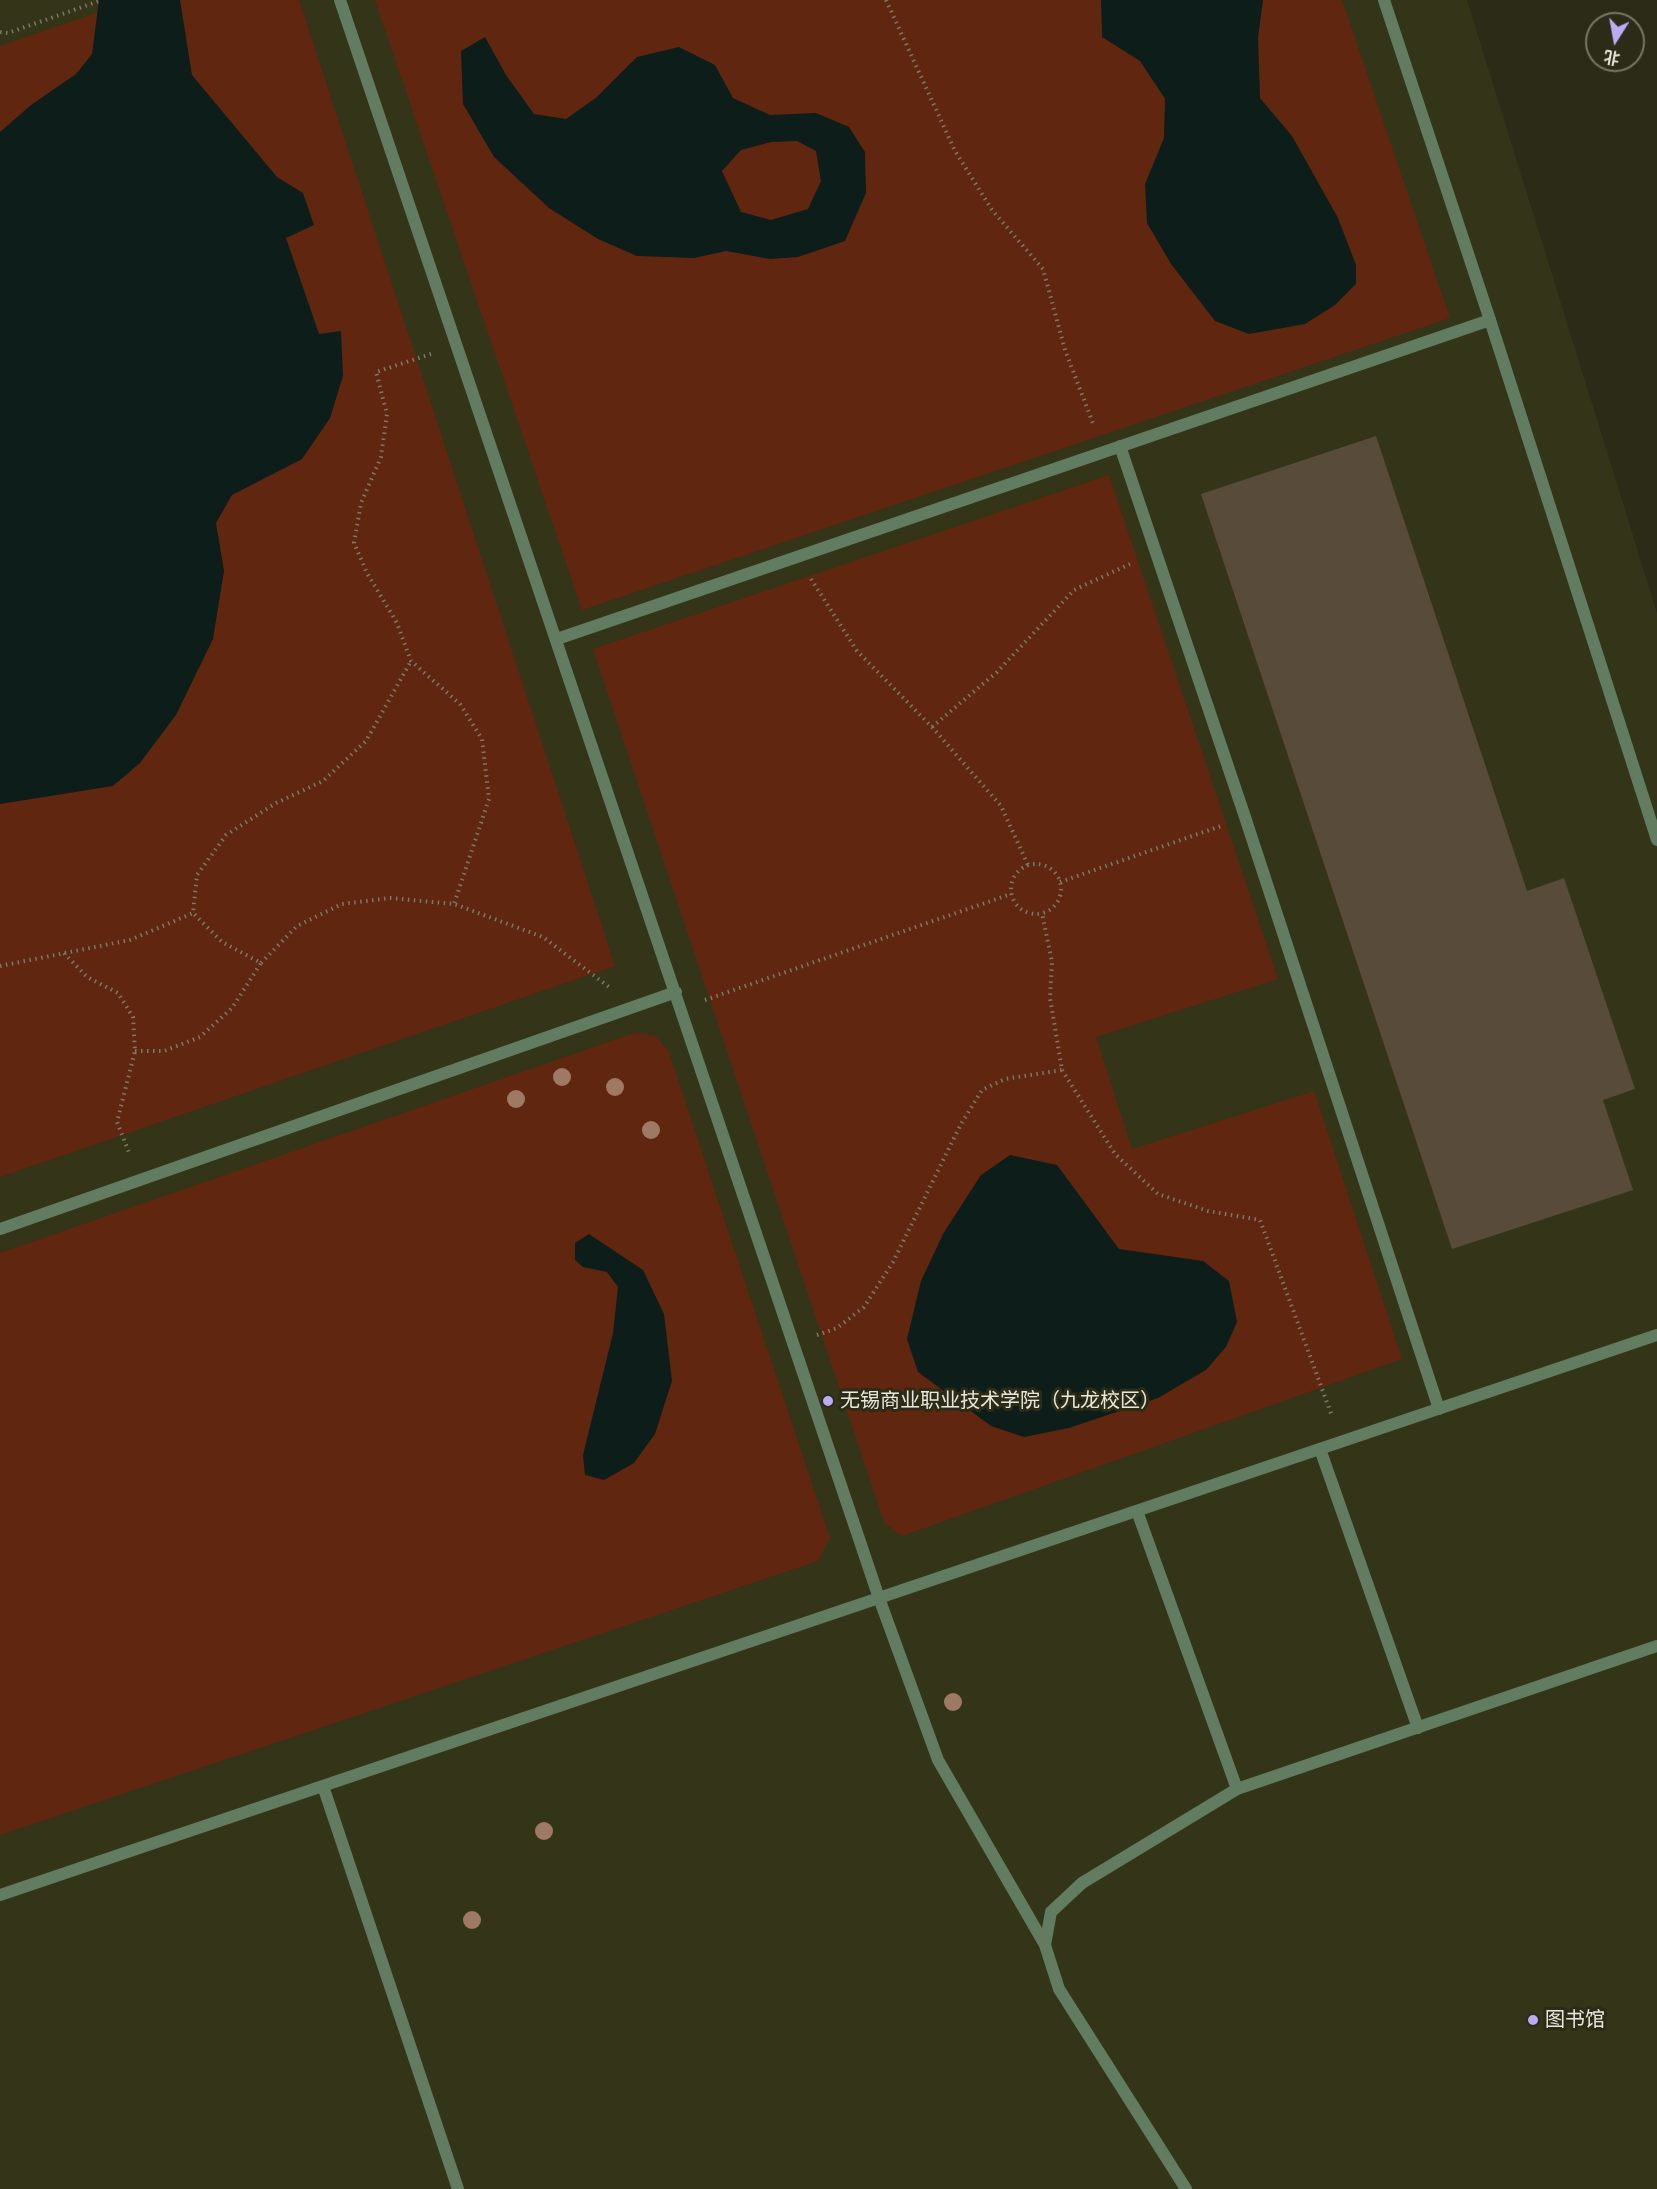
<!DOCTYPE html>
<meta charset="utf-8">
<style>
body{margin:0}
#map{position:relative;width:1657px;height:2189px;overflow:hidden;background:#2b2b17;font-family:Merriweather,"Noto Sans SC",serif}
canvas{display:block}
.north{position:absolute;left:1585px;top:12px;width:60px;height:60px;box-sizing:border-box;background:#2b2b17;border:2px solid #767765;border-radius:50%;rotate:191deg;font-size:16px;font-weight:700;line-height:24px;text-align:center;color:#e7e8db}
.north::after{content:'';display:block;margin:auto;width:21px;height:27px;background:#bcaaf5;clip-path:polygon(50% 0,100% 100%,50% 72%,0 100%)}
</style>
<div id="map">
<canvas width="1657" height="2189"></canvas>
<div class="north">北</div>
</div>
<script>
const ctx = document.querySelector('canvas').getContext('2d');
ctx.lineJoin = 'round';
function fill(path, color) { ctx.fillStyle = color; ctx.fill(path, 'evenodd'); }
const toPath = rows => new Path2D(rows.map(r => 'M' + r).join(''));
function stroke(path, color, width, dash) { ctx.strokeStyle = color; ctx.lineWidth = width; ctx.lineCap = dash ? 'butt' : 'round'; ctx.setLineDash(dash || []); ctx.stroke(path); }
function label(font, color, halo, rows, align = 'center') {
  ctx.font = font + ' Merriweather,"Noto Sans SC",serif'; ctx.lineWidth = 6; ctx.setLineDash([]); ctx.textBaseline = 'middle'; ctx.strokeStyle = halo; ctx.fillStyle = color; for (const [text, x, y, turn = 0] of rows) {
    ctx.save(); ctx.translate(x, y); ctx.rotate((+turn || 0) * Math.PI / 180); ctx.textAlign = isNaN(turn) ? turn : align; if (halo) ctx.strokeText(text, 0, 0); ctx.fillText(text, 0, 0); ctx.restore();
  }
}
fill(toPath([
 [0,0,1467,0,1657,613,1657,2189,0,2189]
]), '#343418');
fill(toPath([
 [134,0,299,0,615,966,0,1177,0,46],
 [375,0,1342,0,1450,318,582,610],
 [1109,475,1278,979,1096,1037,1132,1149,1314,1091,1402,1359,902,1536,884,1522,593,649],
 [634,1033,655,1036,668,1050,830,1538,818,1561,0,1835,0,1253]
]), '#612610');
fill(toPath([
 [99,0,180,0,192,75,277,177,303,193,314,225,286,238,319,334,341,331,343,376,330,418,302,459,232,495,216,523,224,571,213,639,176,715,140,763,113,786,0,804,0,132,31,105,76,74,92,54],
 [1101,0,1263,0,1258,38,1260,98,1292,136,1338,218,1356,265,1356,284,1335,305,1305,324,1249,334,1215,321,1171,264,1147,223,1145,184,1164,138,1165,99,1140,61,1102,37],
 [485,37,506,75,534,114,566,119,597,97,637,57,679,47,715,65,733,98,770,115,816,113,849,127,865,152,866,193,845,241,798,257,770,259,726,251,694,258,637,256,598,239,549,208,494,157,463,104,461,51],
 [797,141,816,151,821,181,808,209,771,220,741,212,722,171,741,150,771,142],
 [1010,1155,1057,1165,1119,1249,1203,1261,1229,1281,1237,1322,1226,1347,1206,1370,1158,1398,1069,1428,1024,1437,991,1426,918,1372,907,1339,921,1281,943,1234,981,1175],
 [589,1234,643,1270,664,1314,672,1381,655,1434,634,1463,604,1480,585,1475,583,1455,613,1333,618,1287,607,1272,583,1267,575,1260,575,1243]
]), '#0d1d1a');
fill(toPath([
 [1376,436,1527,891,1564,878,1635,1089,1603,1100,1633,1190,1452,1249,1201,494]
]), '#594b39');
stroke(toPath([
 [886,0,955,151,992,210,1043,269,1065,350,1094,426],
 [0,32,8,33,102,0],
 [431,354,376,372,387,414,381,457,361,503,354,543,367,573,397,623,411,661,460,704,482,739,489,799,454,904],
 [811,579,857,651,932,727,1001,806,1028,865],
 [932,727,997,672,1074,590,1130,564],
 '1011 889a25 25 0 1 1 50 0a25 25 0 1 1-50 0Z',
 [1060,882,1221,826],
 [64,953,87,977,118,993,133,1017,135,1051,117,1122,130,1155],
 [261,963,297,926,342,904,390,898,454,904,543,937,609,987],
 [0,966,130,940,193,913,197,875,226,835,276,803,323,781,366,741,411,661],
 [705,1000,1011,894],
 [135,1051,164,1051,200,1037,232,1008,261,963,222,942,193,913],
 [1062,1070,1115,1154,1158,1194,1208,1211,1260,1220,1332,1416],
 [817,1335,837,1328,864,1307,893,1262,961,1124,982,1090,1005,1079,1062,1070,1050,998,1052,962,1042,913]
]), '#7a7a69', 4, [1.5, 4.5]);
stroke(toPath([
 [340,0,879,1598,938,1760,1045,1945],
 [1120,446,1245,817,1439,1409],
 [557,639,1490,320],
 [0,1229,676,992],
 [1320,1449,1418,1728],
 [1137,1511,1237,1789,1082,1883,1051,1912,1045,1945,1059,1989,1186,2189],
 [323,1786,458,2189],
 [1237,1789,1657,1646]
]), '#617c61', 12);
stroke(toPath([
 [1384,0,1490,320,1657,840],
 [0,1895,1657,1335]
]), '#617c61', 12);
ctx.fillStyle = '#9e7963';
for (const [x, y] of [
 [562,1077],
 [615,1087],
 [516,1099],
 [651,1130],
 [953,1702],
 [544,1831],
 [472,1920]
]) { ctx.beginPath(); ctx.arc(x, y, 9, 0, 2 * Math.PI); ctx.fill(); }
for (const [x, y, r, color] of [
 [828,1401,6,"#bcaaf5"],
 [1533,2020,6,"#bcaaf5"]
]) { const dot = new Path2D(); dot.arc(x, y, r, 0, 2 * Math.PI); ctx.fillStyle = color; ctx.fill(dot); stroke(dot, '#2b2b17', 2); }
label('20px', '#e7e8db', '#2b2b17', [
 ["无锡商业职业技术学院（九龙校区）",840,1401],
 ["图书馆",1545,2020]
], 'left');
</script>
